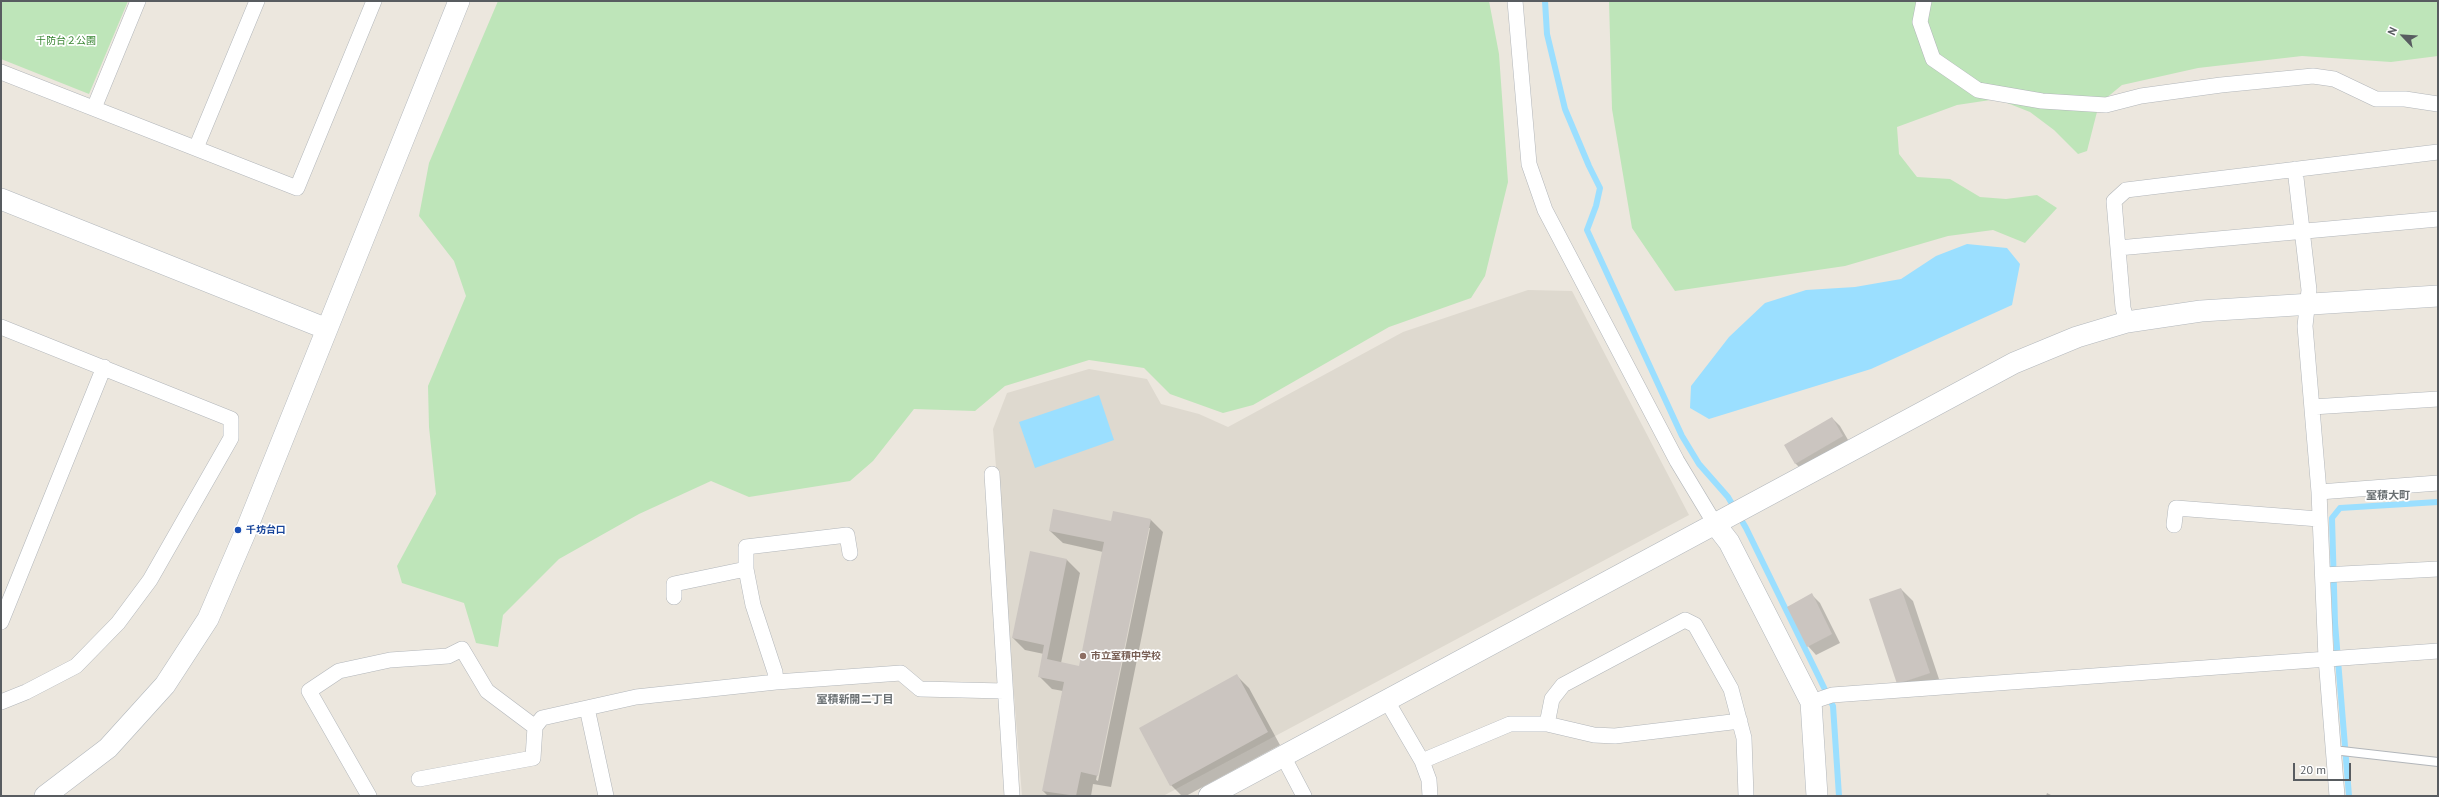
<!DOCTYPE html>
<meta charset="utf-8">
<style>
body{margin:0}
#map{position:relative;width:2439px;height:797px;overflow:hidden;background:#ece7de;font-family:"PT Sans",sans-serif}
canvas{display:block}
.frame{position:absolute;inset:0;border:2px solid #585c60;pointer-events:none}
.north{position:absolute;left:2383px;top:16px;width:40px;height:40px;-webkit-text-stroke:3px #fff;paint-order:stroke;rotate:295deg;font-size:11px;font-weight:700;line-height:16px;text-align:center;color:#585c60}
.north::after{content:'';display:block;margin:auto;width:14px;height:18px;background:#585c60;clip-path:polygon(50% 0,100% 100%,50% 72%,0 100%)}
.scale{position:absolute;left:2293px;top:763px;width:58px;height:18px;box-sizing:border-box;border:2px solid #585c60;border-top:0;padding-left:5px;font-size:12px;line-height:14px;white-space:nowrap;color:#585c60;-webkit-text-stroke:3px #fff;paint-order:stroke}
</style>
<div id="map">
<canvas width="2439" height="797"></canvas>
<div class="frame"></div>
<div class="north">N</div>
<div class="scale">20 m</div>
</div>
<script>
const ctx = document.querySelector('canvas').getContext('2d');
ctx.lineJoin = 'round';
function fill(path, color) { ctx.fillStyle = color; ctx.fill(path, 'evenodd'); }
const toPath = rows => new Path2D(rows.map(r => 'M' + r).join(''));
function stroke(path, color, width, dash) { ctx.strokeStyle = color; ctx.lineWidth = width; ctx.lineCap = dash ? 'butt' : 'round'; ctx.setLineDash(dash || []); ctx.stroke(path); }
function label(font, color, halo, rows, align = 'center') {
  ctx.font = font + ' "PT Sans","Noto Sans JP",sans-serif'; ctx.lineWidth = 3.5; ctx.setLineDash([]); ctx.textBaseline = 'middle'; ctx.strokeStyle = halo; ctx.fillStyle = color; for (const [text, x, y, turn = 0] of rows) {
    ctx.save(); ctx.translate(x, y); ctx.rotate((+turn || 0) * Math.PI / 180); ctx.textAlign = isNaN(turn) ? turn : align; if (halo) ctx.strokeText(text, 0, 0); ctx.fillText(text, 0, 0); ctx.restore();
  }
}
fill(toPath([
 [1528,290,1572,291,1689,515,1163,796,1022,796,993,429,1007,393,1089,369,1147,379,1161,404,1199,414,1228,427,1403,332]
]), '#ded9cf');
fill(toPath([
 [1,1,128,1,89,94,1,59],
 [498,1,1489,1,1499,54,1508,182,1485,276,1471,298,1389,327,1253,405,1223,413,1170,394,1144,368,1089,360,1005,386,975,411,914,409,873,461,850,481,749,497,711,481,639,514,559,559,503,615,498,647,476,643,464,603,402,583,397,566,436,494,429,427,428,386,466,296,454,261,419,216,429,163],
 [1609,1,2438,1,2438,56,2391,62,2302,56,2198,68,2122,85,2099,104,2087,151,2078,154,2054,130,2030,112,1997,99,1957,105,1897,127,1899,154,1917,177,1950,179,1980,197,2006,199,2037,195,2057,208,2025,243,1993,230,1948,236,1845,266,1675,291,1632,228,1612,109]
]), '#bee5b9');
fill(toPath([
 [1967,244,2007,248,2020,264,2012,305,1871,369,1709,419,1690,408,1691,386,1729,337,1765,303,1806,290,1855,287,1901,279,1936,256],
 [1099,395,1114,440,1035,468,1019,422]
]), '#9bdfff');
fill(toPath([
 [1832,418,1840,426,1851,445,1804,472,1796,464,1785,445],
 [1151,520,1163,532,1111,787,1093,784,1091,796,1048,796,1043,791,1063,691,1052,689,1039,676,1044,654,1025,650,1013,638,1031,553,1067,560,1080,573,1061,663,1080,667,1103,552,1063,543,1050,531],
 [1148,528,1150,528,1098,781,1096,780],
 [1901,589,1913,601,1941,685,1898,683],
 [1812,595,1820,603,1840,643,1816,655,1808,646,1788,607],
 [1236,675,1249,688,1280,745,1186,796,1182,796,1171,785],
 [2047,793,2053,796,2046,796]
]), '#0003');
stroke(toPath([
 [1545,1,1547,34,1565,109,1589,166,1600,188,1596,206,1587,230,1682,436,1699,464,1728,497,1746,528,1833,706,1839,796],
 [2349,796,2335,623,2332,518,2340,508,2438,502]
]), '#9bdfff', 6);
fill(toPath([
 [1832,417,1843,436,1795,464,1784,445],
 [1053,509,1111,521,1113,511,1151,519,1098,776,1081,772,1076,796,1042,791,1064,682,1038,677,1044,645,1012,638,1030,551,1067,559,1047,659,1079,666,1104,542,1049,531],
 [1901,588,1930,673,1897,684,1869,599],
 [1812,593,1832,634,1807,647,1787,607],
 [1237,674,1268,732,1170,786,1139,728]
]), '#cbc5c0');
const lane = toPath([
 [2333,750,2438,762]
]);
const street = toPath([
 [1515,1,1529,164,1545,210,1677,461,1715,524],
 [1924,1,1920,22,1933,59,1978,90,2042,101,2106,105,2141,96,2221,85,2313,76,2334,79,2376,99,2405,99,2438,104],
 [1,72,297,188,374,1],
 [94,108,138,1],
 [196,148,257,1],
 [2295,169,2309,290,2305,326,2319,492,2326,658,2337,796],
 [2118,248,2438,219],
 [2127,322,2123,308,2114,201,2126,190,2438,152],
 [1,327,231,419,231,438,150,580,118,623,76,666,26,692,1,702],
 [2312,407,2438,399],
 [992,474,1012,796],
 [2319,492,2438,483],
 [2174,525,2176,508,2319,519],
 [2323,575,2438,569],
 [674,597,674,584,746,569],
 [1,622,104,367],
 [776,682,775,672,753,605,746,569,746,547,847,535,850,553],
 [1387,701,1422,761,1429,780,1430,796],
 [1811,702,1832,695,2438,651],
 [587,708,606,796],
 [1547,724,1552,699,1563,685,1685,620,1695,625,1731,689,1744,738,1746,796],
 [1283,756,1304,796],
 [1422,761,1510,724,1547,724,1594,735,1615,736,1740,721],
 [419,779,533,758,535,727,542,718,636,697,776,682,901,673,920,689,1004,691],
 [369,796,309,691,339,671,390,660,448,656,462,649,487,691,535,727]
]);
const secondary = toPath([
 [1,199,327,329],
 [1715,524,1729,542,1811,702,1817,796],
 [45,796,108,748,165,685,208,619,245,533,459,1],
 [1209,796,2014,363,2077,337,2127,322,2201,311,2438,296]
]);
stroke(lane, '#b2b6ba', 10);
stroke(street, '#b2b6ba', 16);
stroke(secondary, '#b2b7bc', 22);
stroke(lane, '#fff', 8);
stroke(street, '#fff', 15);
stroke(secondary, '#fff', 21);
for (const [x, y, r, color] of [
 [238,530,4,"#1a4fb4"],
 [1083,656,4,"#8d6e63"]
]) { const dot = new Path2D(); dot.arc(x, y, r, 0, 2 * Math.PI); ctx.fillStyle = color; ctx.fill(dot); stroke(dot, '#fff', 1.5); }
label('10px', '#388532', '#fff', [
 ["千防台２公園",66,41]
]);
label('bold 10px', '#164399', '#fff', [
 ["千坊台口",246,530]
], 'left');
label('bold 10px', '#785e54', '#fff', [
 ["市立室積中学校",1091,656]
], 'left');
label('bold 11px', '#696f72', '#fff', [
 ["室積大町",2388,496],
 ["室積新開二丁目",855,700]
]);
</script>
